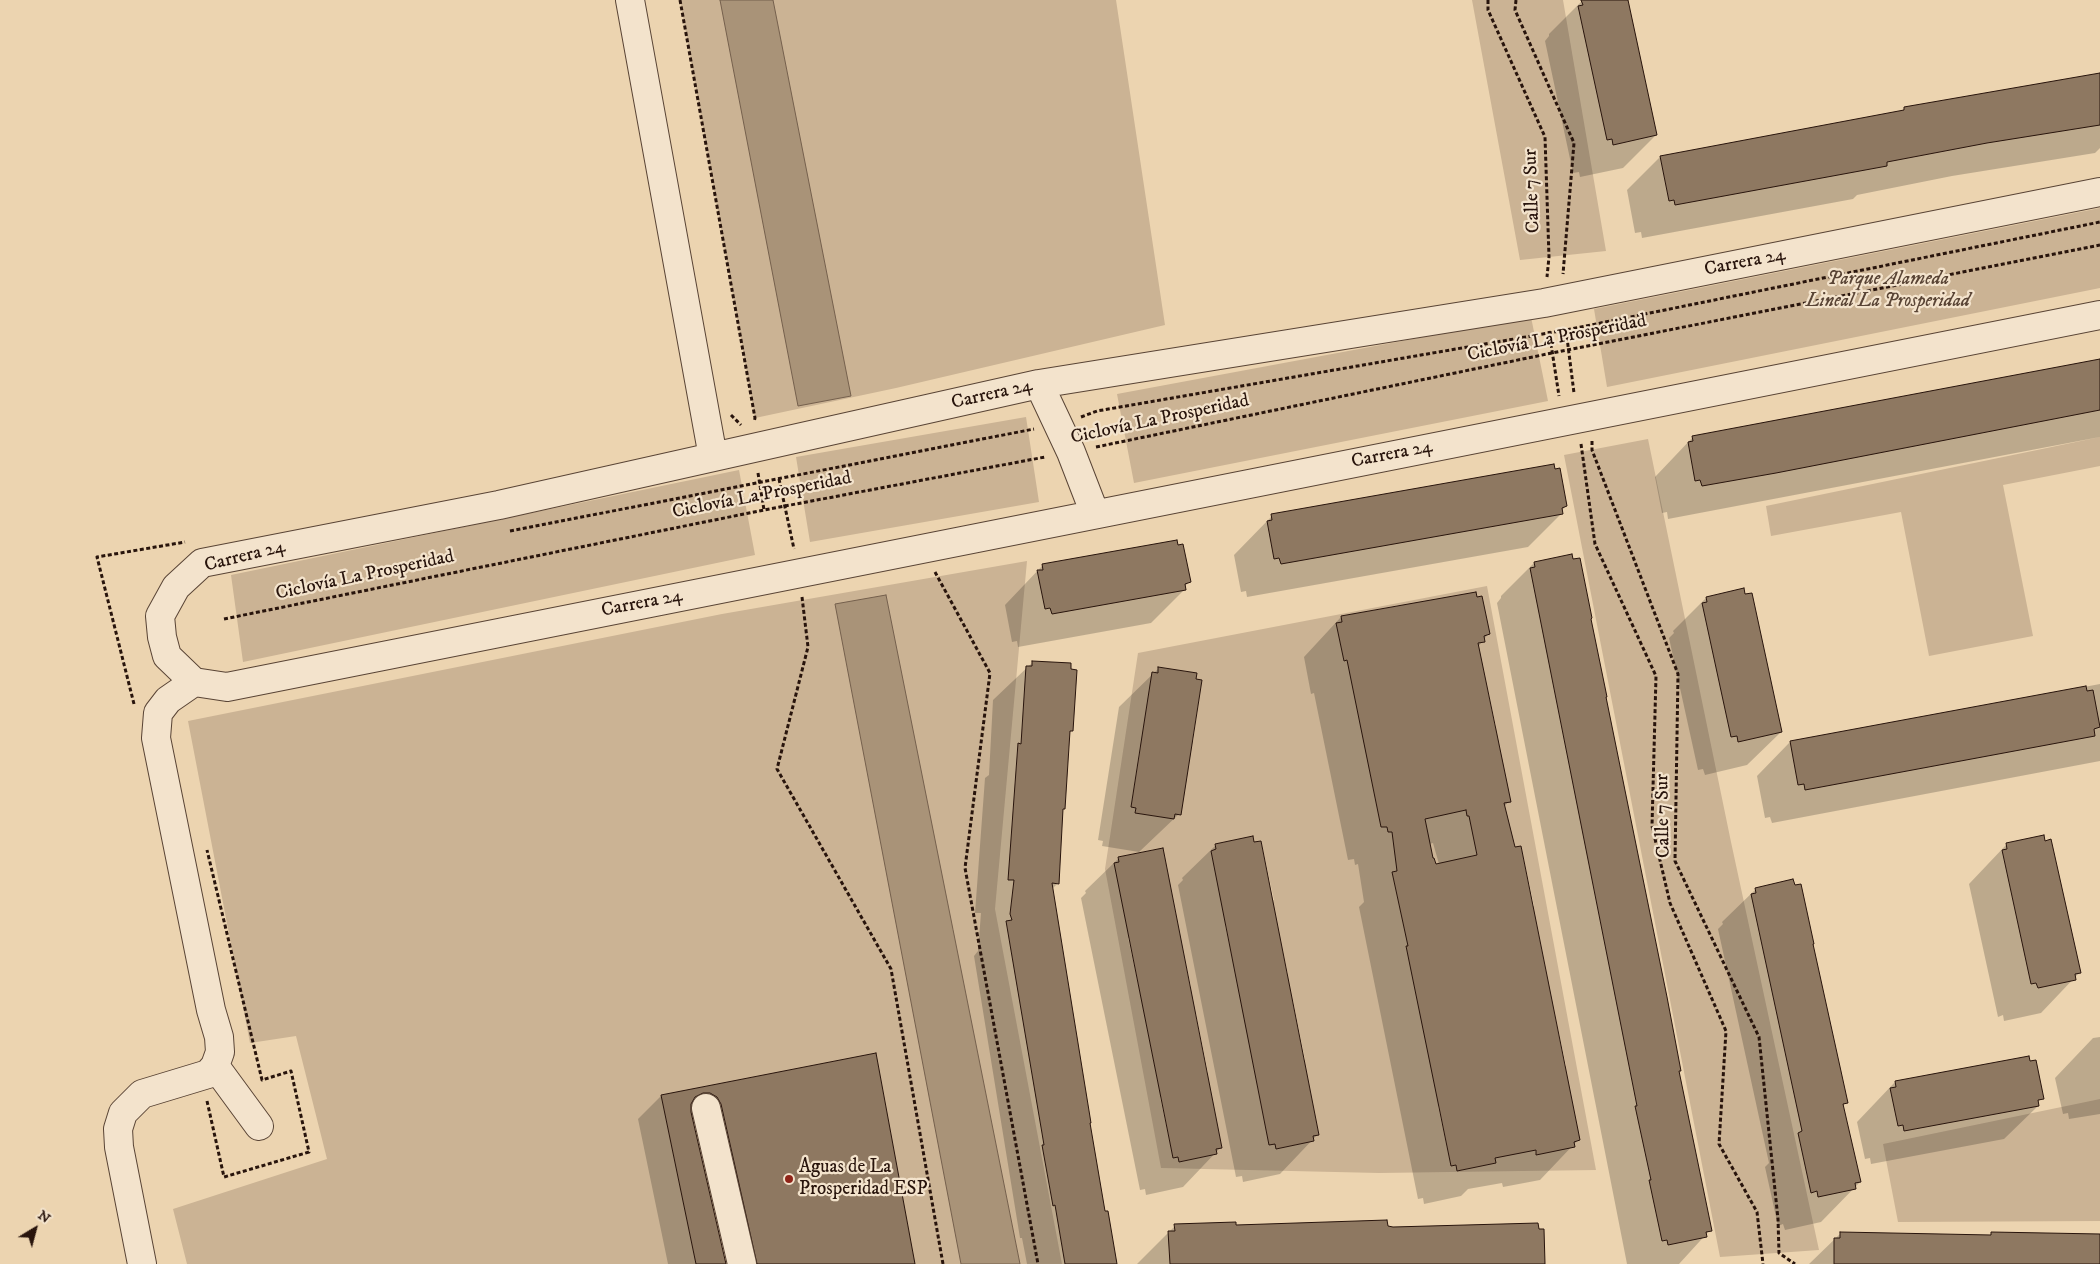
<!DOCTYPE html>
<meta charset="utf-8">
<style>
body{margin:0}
#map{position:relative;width:2100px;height:1264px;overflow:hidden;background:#ecd4b0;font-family:"IM FELL DW Pica",serif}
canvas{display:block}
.north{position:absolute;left:10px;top:1204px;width:50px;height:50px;-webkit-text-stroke:4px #f3e3cc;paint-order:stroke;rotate:37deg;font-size:14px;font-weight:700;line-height:20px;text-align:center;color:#28140c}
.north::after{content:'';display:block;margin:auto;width:18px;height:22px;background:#28140c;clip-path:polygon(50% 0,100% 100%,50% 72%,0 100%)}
</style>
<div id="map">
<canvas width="2100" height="1264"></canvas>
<div class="north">N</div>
</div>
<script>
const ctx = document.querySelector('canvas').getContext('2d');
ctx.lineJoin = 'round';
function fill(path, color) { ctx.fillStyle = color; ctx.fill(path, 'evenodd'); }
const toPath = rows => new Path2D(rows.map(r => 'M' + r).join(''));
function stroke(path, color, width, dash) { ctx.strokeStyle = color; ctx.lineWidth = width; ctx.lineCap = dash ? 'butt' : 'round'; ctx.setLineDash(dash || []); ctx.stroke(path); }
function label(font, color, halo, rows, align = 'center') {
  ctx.font = font + ' "IM FELL DW Pica",serif'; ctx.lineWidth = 4.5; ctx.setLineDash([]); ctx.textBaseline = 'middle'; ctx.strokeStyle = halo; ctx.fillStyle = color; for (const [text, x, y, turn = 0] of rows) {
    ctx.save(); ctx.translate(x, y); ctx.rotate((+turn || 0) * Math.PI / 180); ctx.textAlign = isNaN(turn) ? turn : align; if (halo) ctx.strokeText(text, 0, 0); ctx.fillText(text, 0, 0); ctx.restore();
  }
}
fill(toPath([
 [680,0,1116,0,1165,325,896,388,755,418],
 [1472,0,1563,0,1606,251,1520,260],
 [2100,208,2100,288,1607,387,1594,309],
 [1531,317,1548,401,1134,483,1117,394],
 [1026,417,1039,502,810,542,796,457],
 [2100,437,2100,466,2003,485,2033,636,1929,656,1901,512,1771,536,1766,506],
 [1648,439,1731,842,1819,1250,1720,1257,1564,455],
 [739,470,755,555,243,662,231,575],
 [1027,561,995,909,1062,1264,915,1264,876,1053,661,1095,696,1264,187,1264,173,1209,327,1159,296,1036,250,1043,188,721,722,614],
 [1487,586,1596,1170,1379,1173,1161,1168,1105,869,1138,653],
 [1482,597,1490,634,1484,636,1485,642,1425,653],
 [1401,605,1403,610,1349,660,1344,661,1336,623,1342,622,1341,616],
 [1159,667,1197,673,1196,679,1202,680,1193,741,1143,732,1152,672,1158,673],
 [1483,668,1496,727,1490,729,1477,669],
 [1140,746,1145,747,1174,819,1135,813,1136,808,1131,806],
 [1448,751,1504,803,1505,808,1468,816,1466,810,1461,811],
 [1374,766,1431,817,1425,819,1426,824,1388,832,1387,827,1381,827,1369,768],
 [1253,836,1254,842,1261,841,1274,900,1224,911,1211,851,1216,849,1215,844],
 [1514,842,1515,847,1521,846,1534,906,1485,916,1471,856,1477,855,1476,849],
 [1156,849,1158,855,1164,854,1176,914,1170,915,1119,862,1118,857],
 [1434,858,1436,864,1442,863,1410,931,1405,932,1392,872,1397,871,1397,865],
 [1275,915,1288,975,1238,985,1225,925],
 [1536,920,1548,980,1542,982],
 [1178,928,1191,987,1141,997,1128,938],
 [1412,945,1419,1006,1406,946],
 [1293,1001,1305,1060,1299,1062,1286,1002],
 [1553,1006,1566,1066,1560,1068],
 [1196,1014,1208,1073,1158,1083,1146,1023],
 [1307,1075,1319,1134,1313,1136,1314,1141,1277,1149,1275,1144,1269,1144,1257,1085],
 [1210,1088,1222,1147,1216,1149,1217,1154,1180,1162,1178,1157,1173,1157,1160,1097],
 [1443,1105,1495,1158,1495,1163,1458,1171,1456,1165,1451,1166,1438,1106],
 [1580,1140,1536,1154,1535,1149],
 [2100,1099,2100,1221,1898,1222,1883,1144]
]), '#cbb394');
const water = toPath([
 [720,0,773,0,851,396,798,406,720,0],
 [886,595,1020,1264,961,1264,835,604,886,595]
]);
fill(water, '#a99378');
stroke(water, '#75604d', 1);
fill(toPath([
 [1586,0,1626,0,1656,135,1623,168,1580,177,1579,172,1573,173,1545,41,1549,36,1549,34,1582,1],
 [2100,75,2100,148,2095,153,1952,176,1857,195,1853,199,1642,238,1641,232,1635,233,1627,190,1660,157,1900,112,1904,109],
 [2100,361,2100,437,1668,519,1667,512,1662,513,1655,477,1693,437],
 [1566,506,1561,511,1561,514,1528,547,1247,597,1246,591,1241,592,1234,555,1272,516],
 [1579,560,1710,1230,1679,1264,1627,1264,1497,603,1501,598,1501,596,1534,563],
 [1043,565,1189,582,1184,587,1185,589,1151,623,1018,647,1017,641,1012,642,1005,605],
 [1706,598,1781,732,1747,765,1705,775,1703,769,1698,770,1669,638,1674,633,1673,631],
 [1341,617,1488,634,1478,647,1509,801,1504,807,1578,1140,1540,1180,1503,1187,1502,1183,1468,1189,1461,1196,1424,1204,1423,1198,1418,1199,1359,907,1364,902,1358,864,1355,865,1354,859,1348,860,1314,693,1311,694,1304,657],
 [1433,843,1439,864,1435,865,1429,844],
 [1033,662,1072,730,1068,734,1058,883,1052,889,1089,1124,1104,1213,1116,1264,1027,1264,1022,1238,1020,1238,974,956,978,951,981,913,975,913,985,778,989,775,993,700],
 [1159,668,1179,814,1139,852,1102,846,1103,841,1098,840,1119,707],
 [2100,684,2100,761,1772,823,1770,817,1765,818,1757,776,1790,742],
 [1216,845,1318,1134,1280,1174,1243,1182,1242,1176,1236,1177,1178,885,1183,880,1182,878],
 [2006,845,2079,973,2041,1013,2004,1021,2003,1015,1998,1017,1969,884],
 [1119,858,1221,1147,1183,1187,1146,1195,1145,1189,1140,1190,1081,898,1086,893,1085,891],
 [1756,889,1846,1102,1842,1107,1860,1182,1821,1222,1785,1230,1783,1224,1778,1226,1765,1167,1769,1163,1718,929,1723,924,1722,922],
 [2100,1037,2100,1114,2069,1119,2068,1113,2063,1114,2055,1078,2093,1038],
 [875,1054,914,1264,730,1264,698,1128,691,1118,725,1264,668,1264,638,1119,661,1096],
 [2029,1063,2042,1098,2037,1103,2038,1106,2004,1139,1871,1164,1870,1158,1865,1159,1857,1122,1895,1082],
 [1175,1226,1387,1228,1544,1264,1137,1264],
 [1992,1233,2100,1235,2100,1264,1809,1264,1840,1234,1989,1236]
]), '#0003');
const building = toPath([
 [1581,0,1628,0,1657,135,1613,145,1612,139,1607,140,1578,6,1583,5,1581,0],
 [2100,73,2100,125,1987,143,1887,162,1887,166,1675,205,1674,200,1669,201,1660,156,1904,110,1904,107,2100,73],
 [2100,359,2100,410,1776,473,1702,486,1700,480,1695,481,1688,442,1693,441,1692,436,2100,359],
 [1554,464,1555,469,1560,468,1567,506,1562,508,1563,514,1281,564,1279,558,1274,559,1267,521,1272,520,1271,514,1554,464],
 [1177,540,1178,545,1183,544,1191,582,1185,584,1186,590,1052,614,1050,608,1045,609,1037,570,1043,570,1042,564,1177,540],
 [1572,554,1573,559,1580,558,1592,618,1591,619,1607,697,1606,697,1667,997,1681,1071,1679,1071,1712,1231,1706,1232,1707,1237,1668,1245,1667,1240,1662,1241,1649,1180,1651,1180,1635,1106,1637,1106,1530,568,1535,567,1534,562,1572,554],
 [1744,588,1745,594,1752,593,1782,732,1738,742,1737,736,1731,737,1702,603,1707,602,1706,597,1744,588],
 [1476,592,1477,597,1482,596,1490,634,1484,636,1485,642,1478,643,1511,802,1504,803,1515,847,1521,846,1580,1140,1574,1142,1575,1147,1536,1155,1536,1150,1495,1158,1496,1163,1457,1171,1456,1165,1451,1166,1406,946,1408,946,1392,872,1397,871,1392,832,1388,832,1387,827,1381,827,1347,660,1344,661,1336,623,1342,622,1341,616,1476,592],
 [1466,810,1467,816,1469,816,1477,855,1436,864,1434,858,1433,858,1425,819,1466,810],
 [1032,661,1071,663,1071,669,1077,670,1073,731,1070,731,1065,809,1063,809,1059,884,1052,883,1091,1123,1090,1123,1105,1211,1108,1211,1117,1264,1065,1264,1055,1205,1053,1206,1042,1145,1044,1145,1006,921,1012,920,1010,914,1014,880,1008,880,1018,743,1021,744,1026,666,1032,666,1032,661],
 [1158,667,1197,673,1196,679,1202,680,1181,815,1175,814,1174,819,1135,813,1136,808,1131,807,1152,672,1158,673,1158,667],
 [2086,686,2087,691,2093,690,2100,727,2094,729,2095,736,1805,790,1804,784,1798,785,1790,741,2086,686],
 [2044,835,2045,841,2051,839,2081,973,2075,974,2076,980,2038,988,2036,983,2031,984,2002,850,2007,849,2006,843,2044,835],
 [1253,836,1254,842,1261,841,1319,1135,1313,1136,1314,1141,1276,1149,1275,1144,1269,1145,1211,851,1216,849,1215,844,1253,836],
 [1163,848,1222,1148,1216,1149,1217,1154,1179,1162,1178,1157,1173,1158,1114,863,1119,862,1118,857,1163,848],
 [1793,879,1795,885,1801,884,1814,944,1813,944,1848,1103,1843,1104,1861,1182,1855,1183,1856,1189,1818,1197,1817,1191,1811,1193,1798,1133,1802,1131,1751,894,1756,893,1755,888,1793,879],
 [876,1053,915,1264,757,1264,721,1104,717,1097,710,1093,703,1093,695,1097,691,1104,691,1112,726,1264,696,1264,661,1095,876,1053],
 [2029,1056,2030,1061,2036,1060,2044,1099,2038,1100,2039,1106,1904,1131,1903,1125,1898,1126,1890,1088,1896,1087,1895,1081,2029,1056],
 [1387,1220,1388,1226,1393,1227,1538,1223,1539,1229,1544,1229,1545,1264,1170,1264,1168,1231,1175,1231,1174,1224,1236,1222,1236,1225,1387,1220],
 [1840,1232,1991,1235,1991,1232,2100,1234,2100,1264,1834,1264,1834,1238,1840,1238,1840,1232]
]);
fill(building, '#8e7861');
stroke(building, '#28140c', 1);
const minor = toPath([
 [630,0,713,457],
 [2100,192,1544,303,1039,384,499,505,202,563,176,587,160,616,162,637,167,656,194,682,227,687,2100,315],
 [1039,384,1071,452,1095,514],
 [215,1066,259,1126],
 [706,1108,742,1264],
 [142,1264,119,1147,118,1129,123,1113,142,1094,208,1074,215,1066,220,1052,219,1037,211,1010,156,738,158,713,168,700,194,682]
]);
stroke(minor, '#594435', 30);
stroke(toPath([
 [680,0,755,418,754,422],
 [1488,0,1488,10,1545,137,1549,257,1547,277],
 [1516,0,1515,10,1574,143,1563,274],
 [1566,330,1574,393],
 [1549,331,1559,396],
 [731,415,741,425],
 [1081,417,1097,411,1566,330,2100,222],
 [1592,441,1592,450,1678,674,1675,861,1759,1037,1778,1219,1779,1253,1795,1264],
 [1581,444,1595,544,1656,676,1652,826,1670,903,1726,1031,1719,1144,1757,1212,1763,1264],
 [1096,447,1552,353,2100,245],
 [758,473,764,510],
 [779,479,794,549],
 [510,531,1034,429],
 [935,572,990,673,965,868,1038,1264],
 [802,597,808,647,777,769,891,969,943,1264],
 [224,619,764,510,1045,457],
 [134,704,97,557,185,542],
 [207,1101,224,1177,309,1152,291,1071,262,1080,207,850]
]), '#28140c', 3, [4, 2.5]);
stroke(minor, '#f3e3cc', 28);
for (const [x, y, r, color] of [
 [789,1179,5,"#8f2418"]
]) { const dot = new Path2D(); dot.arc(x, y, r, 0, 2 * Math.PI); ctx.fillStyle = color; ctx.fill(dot); stroke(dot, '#f3e3cc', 2); }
label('19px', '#28140c', '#f3e3cc', [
 ["Calle 7 Sur",1533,191,-92],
 ["Carrera 24",1745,263,-11],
 ["Ciclovía La Prosperidad",1557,339,-11],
 ["Carrera 24",992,395,-13],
 ["Ciclovía La Prosperidad",1160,420,-12],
 ["Carrera 24",1392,455,-11],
 ["Ciclovía La Prosperidad",762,496,-11],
 ["Carrera 24",245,557,-14],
 ["Ciclovía La Prosperidad",365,576,-12],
 ["Carrera 24",642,604,-11],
 ["Calle 7 Sur",1664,816,-91]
]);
label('italic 19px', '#594435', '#f3e3cc', [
 ["Parque Alameda",1888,280],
 ["Lineal La Prosperidad",1888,302]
]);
label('19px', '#28140c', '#f3e3cc', [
 ["Aguas de La",799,1168],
 ["Prosperidad ESP",799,1190]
], 'left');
</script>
